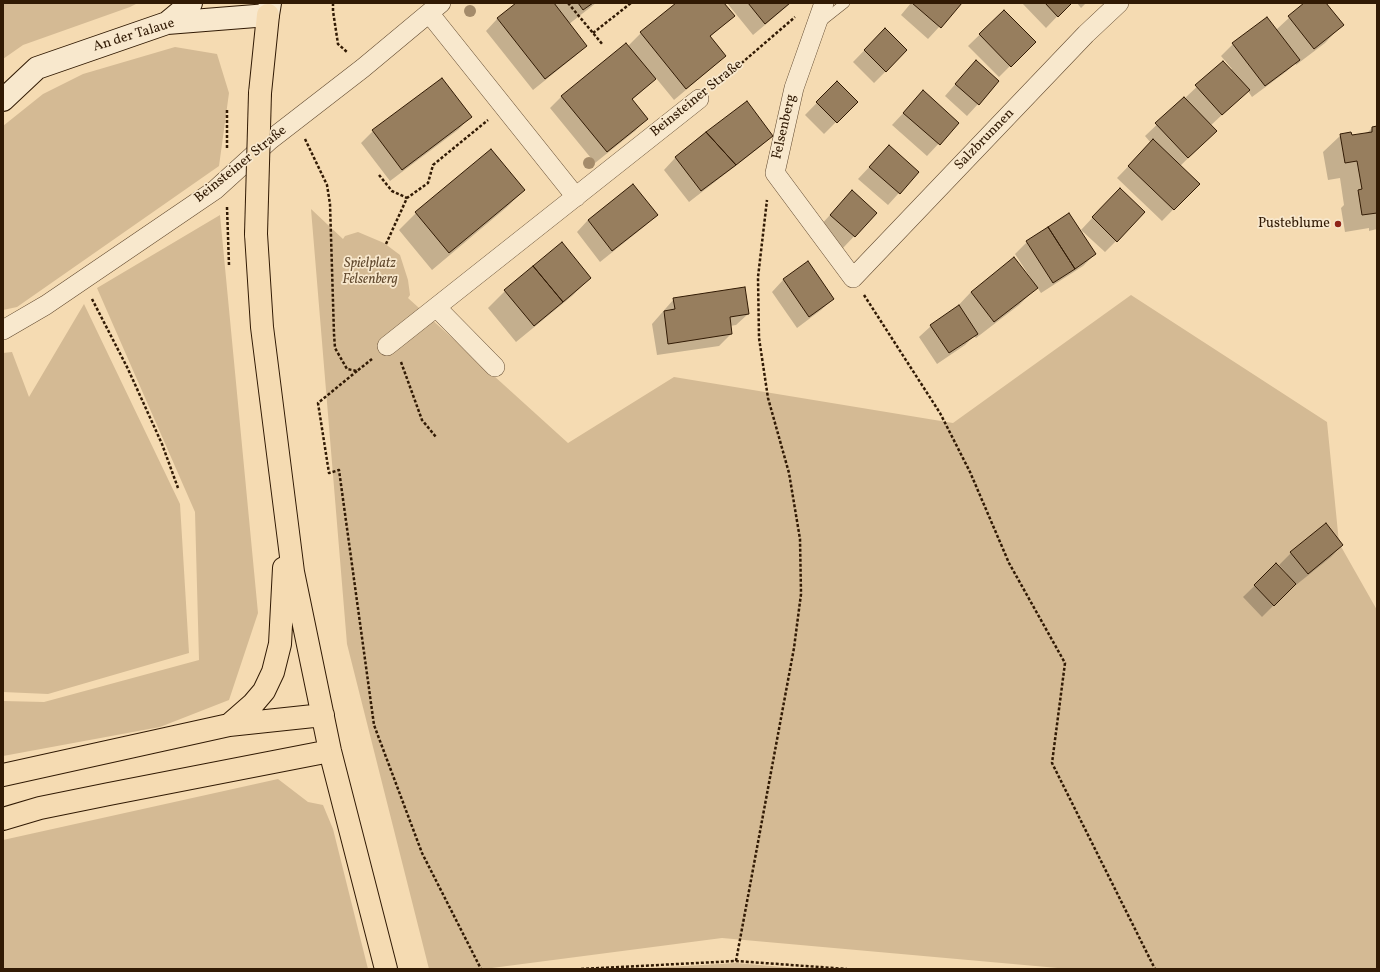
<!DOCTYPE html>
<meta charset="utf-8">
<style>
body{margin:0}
#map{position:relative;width:1380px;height:972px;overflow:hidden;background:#f5dbb2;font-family:Vollkorn,serif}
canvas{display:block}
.frame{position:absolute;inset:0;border:4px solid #311a04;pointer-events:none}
</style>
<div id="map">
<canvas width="1380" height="972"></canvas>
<div class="frame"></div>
</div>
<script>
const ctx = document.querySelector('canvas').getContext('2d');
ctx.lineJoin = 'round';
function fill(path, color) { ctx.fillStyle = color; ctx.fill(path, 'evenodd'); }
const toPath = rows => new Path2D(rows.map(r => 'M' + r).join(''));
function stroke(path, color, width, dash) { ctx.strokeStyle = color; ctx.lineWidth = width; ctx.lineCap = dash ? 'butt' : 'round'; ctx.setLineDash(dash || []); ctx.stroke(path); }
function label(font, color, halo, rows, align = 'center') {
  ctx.font = font + ' Vollkorn,serif'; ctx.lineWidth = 3.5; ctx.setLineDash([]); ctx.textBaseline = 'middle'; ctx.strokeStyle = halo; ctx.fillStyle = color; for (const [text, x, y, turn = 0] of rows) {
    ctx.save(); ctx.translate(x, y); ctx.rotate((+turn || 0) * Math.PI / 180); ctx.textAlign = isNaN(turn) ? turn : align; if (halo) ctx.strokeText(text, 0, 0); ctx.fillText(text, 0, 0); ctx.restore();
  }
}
fill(toPath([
 [3,3,138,3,130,7,23,45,3,59],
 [175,47,217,54,229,93,219,166,17,307,3,310,3,126,43,94,83,74],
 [311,209,343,239,345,236,358,232,384,243,400,255,408,280,410,295,408,298,568,443,674,377,953,423,1131,295,1327,422,1339,543,1377,610,1377,969,1069,969,722,938,484,969,429,969,347,644],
 [220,215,258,613,229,700,160,727,3,756,3,701,44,702,199,660,195,512,97,288],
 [84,304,180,504,189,653,48,694,3,692,3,353,12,352,29,397],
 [278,779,308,802,323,805,333,829,368,969,3,969,3,840],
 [736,963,805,969,633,969]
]), '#d4ba94');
fill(toPath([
 [517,3,596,3,569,24,586,46,574,57,533,90,486,31,497,19],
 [677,3,723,3,733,16,710,37,725,56,713,67,674,100,656,78,631,101,646,119,635,131,595,163,550,108,562,96,628,46,641,33],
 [727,3,791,3,753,35],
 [911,3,961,3,928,39,901,15],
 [1022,3,1070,3,1046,28],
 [1077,3,1086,3,1081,8],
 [1305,3,1324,3,1342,25,1325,43,1296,65,1295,63,1287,71,1252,97,1248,91,1210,126,1204,143,1180,166,1198,184,1162,221,1117,178,1151,143,1145,136,1223,62,1230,70,1232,69,1221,56,1233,44,1276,30],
 [1004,11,1034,42,999,77,968,46],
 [885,29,886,71,874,83,853,62],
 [965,73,978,104,967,116,945,96],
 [442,79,470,117,459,129,390,181,361,143,373,131],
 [837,82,856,102,824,134,805,115],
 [923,92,958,123,927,156,892,125],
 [746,103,772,136,760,147,689,202,664,170,675,158],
 [1377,127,1377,229,1369,231,1369,228,1345,232,1341,208,1344,205,1340,178,1328,180,1323,152,1341,135,1351,136,1366,134,1372,128],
 [889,146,918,172,888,205,858,179],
 [633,185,656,214,645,226,600,262,577,232,588,220],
 [524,190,507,207,432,270,399,230,416,213],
 [1108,201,1116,241,1105,252,1081,230],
 [841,203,876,213,843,248,819,227],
 [1027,242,1095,254,1083,266,1041,293,1037,287,1019,305,976,338,974,336,965,345,937,364,919,337,931,326,954,310,971,292,1014,259,1031,281,1032,280,1015,254],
 [808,263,833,299,821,310,797,328,772,292,783,280],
 [590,278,572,296,516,342,488,308,505,291],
 [674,299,748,314,736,325,730,326,731,334,719,346,657,355,652,324],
 [1325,525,1342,545,1331,557,1296,585,1295,584,1262,617,1243,597,1276,565,1286,575,1287,574,1279,565,1291,553]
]), '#0003');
const building = toPath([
 [516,3,554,3,587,46,545,79,497,18,516,3],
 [578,3,593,3,583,10,578,3],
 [676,3,724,3,735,16,710,36,726,56,686,89,640,32,676,3],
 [748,3,790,3,765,24,748,3],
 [912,3,962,3,941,28,912,3],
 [1045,3,1072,3,1058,17,1045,3],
 [1304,3,1326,3,1344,25,1314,49,1288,16,1304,3],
 [1004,10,1036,42,1011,67,979,34,1004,10],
 [1267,17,1300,60,1265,86,1232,43,1267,17],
 [885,28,907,50,886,72,864,50,885,28],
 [626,43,656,79,632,99,648,119,607,152,561,96,626,43],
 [976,60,999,81,979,105,955,84,976,60],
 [1223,61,1250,90,1222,115,1195,85,1223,61],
 [442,78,472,117,402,170,372,130,442,78],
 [837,81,858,102,837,123,816,102,837,81],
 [923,90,959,123,940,145,903,113,923,90],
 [1184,97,1217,131,1188,158,1155,123,1184,97],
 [747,101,773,136,736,165,706,132,747,101],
 [1377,126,1377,213,1362,215,1358,190,1362,189,1357,161,1345,163,1340,134,1351,132,1352,135,1372,132,1372,127,1377,126],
 [706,132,736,165,701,191,675,157,706,132],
 [1153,139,1200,184,1174,210,1128,166,1153,139],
 [889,145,919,172,900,194,869,167,889,145],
 [491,149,525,190,449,253,415,212,491,149],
 [633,184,658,215,612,251,588,220,633,184],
 [1120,188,1145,212,1117,242,1092,217,1120,188],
 [852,190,877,213,855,237,830,215,852,190],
 [1069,213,1096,254,1075,269,1048,227,1069,213],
 [1048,227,1075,269,1053,283,1026,241,1048,227],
 [562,242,591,278,563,302,533,266,562,242],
 [1014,257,1038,288,994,322,971,292,1014,257],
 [808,261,834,299,809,317,783,279,808,261],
 [533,266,563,302,534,326,504,290,533,266],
 [745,287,749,314,730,317,732,334,668,344,664,311,675,309,673,298,745,287],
 [959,305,978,334,949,353,930,325,959,305],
 [1326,523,1343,545,1308,574,1290,552,1326,523],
 [1276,563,1296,584,1274,606,1254,585,1276,563]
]);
fill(building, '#977e5e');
stroke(building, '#311a04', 1);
const lane = toPath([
 [821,22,845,3]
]);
const street = toPath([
 [824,3,794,88,775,173,853,278,1086,34,1119,3],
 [429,13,576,197],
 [437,308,495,367],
 [3,330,46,305,215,190,270,140,363,68,441,3],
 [387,346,699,99]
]);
const secondary = toPath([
 [167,23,191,3],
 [3,100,37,68,167,23,268,15,270,3]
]);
const highway = toPath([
 [260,93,268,15],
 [256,234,262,327,293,572,330,751,386,969],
 [229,725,253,704,264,691,273,672,280,644,284,568],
 [3,775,229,725,323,715],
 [3,819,40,808,109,794,330,751]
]);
stroke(lane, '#624a30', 10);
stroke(street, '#624a30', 20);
stroke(secondary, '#311a04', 24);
stroke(highway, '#311a04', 24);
stroke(toPath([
 [333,3,333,11,338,44,347,52],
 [568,3,603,45],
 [593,33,631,3],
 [715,86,795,17],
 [305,139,327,185,330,204,334,334,335,348,347,369,357,371,372,359],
 [227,148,227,109],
 [379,175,392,191,407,198],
 [227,207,229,265],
 [386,244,407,198,428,183,433,165,488,120],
 [864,295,940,413,970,472,1009,563,1065,663,1052,763,1155,969],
 [92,299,128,369,162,444,178,488],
 [401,362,422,420,436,437],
 [357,371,318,403,329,473,339,470,374,725,422,853,481,969],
 [736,961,794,648,801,594,800,539,789,473,768,398,759,338,758,277,767,200],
 [581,969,736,961,847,969]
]), '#311a04', 2.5, [3, 2]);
stroke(lane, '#f8e8cd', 9);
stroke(street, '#f8e8cd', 19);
stroke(secondary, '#f8e8cd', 22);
stroke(highway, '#f5dbb2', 22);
const highwayBridge = toPath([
 [256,234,260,93]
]);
stroke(highwayBridge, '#311a04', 24, []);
stroke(highwayBridge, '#f5dbb2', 22);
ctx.fillStyle = '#a48b6a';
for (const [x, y] of [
 [470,11],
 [589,163]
]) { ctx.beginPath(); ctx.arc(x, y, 6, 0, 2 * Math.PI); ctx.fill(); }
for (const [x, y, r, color] of [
 [1338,224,4,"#8f2418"]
]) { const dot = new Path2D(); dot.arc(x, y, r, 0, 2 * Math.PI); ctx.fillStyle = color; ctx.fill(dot); stroke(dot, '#f8e8cd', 1.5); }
label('14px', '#311a04', '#f8e8cd', [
 ["An der Talaue",134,36,-17],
 ["Beinsteiner Straße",697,99,-39],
 ["Felsenberg",785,127,-77],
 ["Salzbrunnen",985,140,-46],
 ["Beinsteiner Straße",241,165,-39]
]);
label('14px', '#311a04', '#f8e8cd', [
 ["Pusteblume",1330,224]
], 'right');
label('italic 14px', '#624a2f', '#f8e8cd', [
 ["Spielplatz",370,264],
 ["Felsenberg",370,280]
]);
</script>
